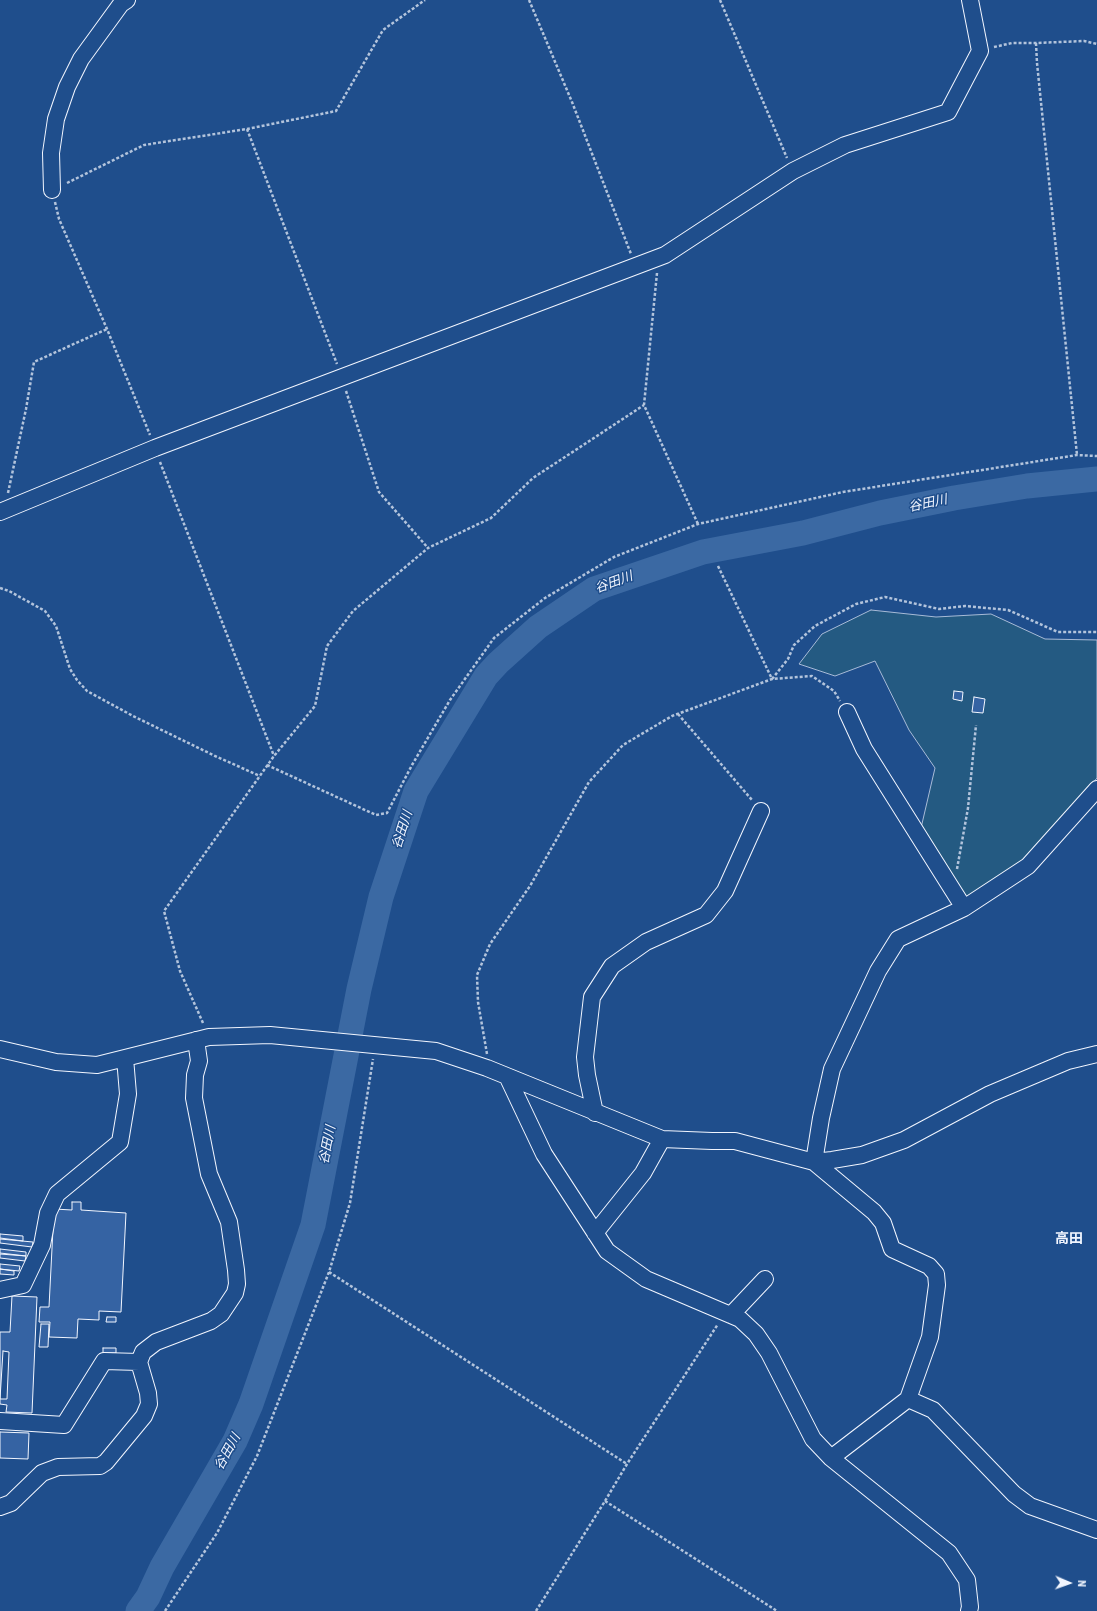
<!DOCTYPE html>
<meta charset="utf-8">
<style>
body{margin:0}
#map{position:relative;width:1097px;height:1611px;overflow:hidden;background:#1f4e8c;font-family:"Roboto Condensed",sans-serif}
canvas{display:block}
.north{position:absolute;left:1049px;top:1563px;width:40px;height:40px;-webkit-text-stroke:3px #1f4e8c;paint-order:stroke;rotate:92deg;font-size:11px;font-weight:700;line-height:16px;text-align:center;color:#f2f6ff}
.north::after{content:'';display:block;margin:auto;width:14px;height:18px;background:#f2f6ff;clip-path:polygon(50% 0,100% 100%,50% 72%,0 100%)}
</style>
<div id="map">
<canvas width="1097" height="1611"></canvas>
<div class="north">N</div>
</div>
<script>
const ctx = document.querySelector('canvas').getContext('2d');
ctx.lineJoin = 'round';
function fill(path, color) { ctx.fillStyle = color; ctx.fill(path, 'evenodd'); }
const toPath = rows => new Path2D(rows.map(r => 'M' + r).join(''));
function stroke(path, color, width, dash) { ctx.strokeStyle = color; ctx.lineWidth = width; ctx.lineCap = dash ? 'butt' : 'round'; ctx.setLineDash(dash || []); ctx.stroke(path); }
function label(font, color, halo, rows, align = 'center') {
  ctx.font = font + ' "Roboto Condensed","Noto Sans JP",sans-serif'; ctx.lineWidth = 3; ctx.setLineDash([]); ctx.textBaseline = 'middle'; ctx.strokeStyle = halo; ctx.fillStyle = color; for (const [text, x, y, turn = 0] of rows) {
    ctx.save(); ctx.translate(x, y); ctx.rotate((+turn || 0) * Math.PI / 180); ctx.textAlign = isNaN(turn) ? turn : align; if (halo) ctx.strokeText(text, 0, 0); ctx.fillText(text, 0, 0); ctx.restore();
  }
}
const green = toPath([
 [871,610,936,617,991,614,1045,639,1097,640,1097,778,1031,855,968,902,921,828,935,768,909,730,875,661,835,676,799,664,822,634,871,610]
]);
fill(green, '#245a82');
stroke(green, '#a8bbd7', 1);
stroke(toPath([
 [138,1611,148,1597,162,1567,235,1441,251,1404,313,1225,359,989,381,897,416,791,486,676,498,663,538,627,594,589,703,552,803,533,880,513,954,498,1027,486,1097,479]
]), '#3b69a3', 25);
const building = toPath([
 [954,691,963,692,962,701,953,699,954,691],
 [974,697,985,699,983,713,972,712,974,697],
 [72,1202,81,1202,81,1210,126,1213,121,1312,99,1311,99,1320,78,1319,77,1338,49,1337,50,1322,39,1322,40,1307,49,1307,54,1209,72,1210,72,1202],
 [0,1234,23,1236,23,1241,0,1238,0,1234],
 [0,1239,33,1242,32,1247,0,1243,0,1239],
 [0,1249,26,1252,26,1256,0,1253,0,1249],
 [0,1254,26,1256,25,1261,0,1258,0,1254],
 [0,1264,20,1266,19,1271,0,1269,0,1264],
 [0,1269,14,1271,14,1275,0,1274,0,1269],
 [12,1296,37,1297,32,1413,6,1412,7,1405,0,1404,0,1332,10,1332,12,1296],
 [3,1351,9,1352,7,1399,0,1399,3,1351],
 [107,1317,116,1317,116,1322,106,1322,107,1317],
 [41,1324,49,1324,48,1347,39,1347,41,1324],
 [103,1348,116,1348,116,1353,103,1353,103,1348],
 [0,1432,29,1433,28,1459,0,1458,0,1432]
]);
fill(building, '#3563a3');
stroke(building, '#f2f6ff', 1);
const minor = toPath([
 [52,190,51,153,56,119,67,87,81,59,121,4,127,0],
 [0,512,155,448,665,255,793,171,845,145,948,112,980,51,970,0],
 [847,712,864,749,964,908],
 [0,1049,56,1062,97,1065,209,1037,270,1035,436,1051,487,1068,662,1139,712,1141,735,1141,814,1162,832,1160,862,1155,904,1140,990,1094,1068,1061,1097,1054],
 [508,1078,544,1154,607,1251,646,1279,740,1319,756,1334,769,1353,813,1439,831,1458,949,1553,967,1580,970,1607,969,1611],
 [595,1113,587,1075,585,1057,592,997,612,966,646,942,706,915,725,891,761,811],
 [814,1162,821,1118,832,1069,878,971,898,939,964,908,1028,866,1097,789],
 [814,1162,874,1212,883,1223,892,1249,929,1266,936,1274,937,1285,930,1337,908,1399,831,1458],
 [595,1233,643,1173,662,1139],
 [0,1290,23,1285,42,1245,48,1213,57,1194,120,1142,128,1094,125,1058],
 [731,1315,765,1279],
 [908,1399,933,1410,1014,1494,1030,1506,1097,1530],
 [0,1421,64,1425,104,1361,139,1362],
 [0,1507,11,1503,42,1473,58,1467,100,1466,106,1462,144,1416,149,1404,148,1393,139,1362,143,1352,156,1342,211,1321,221,1314,235,1293,237,1284,236,1270,229,1222,209,1174,194,1098,195,1075,199,1061,196,1040]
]);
stroke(minor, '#f2f6ff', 18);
stroke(toPath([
 [529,0,572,102,631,254],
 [720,0,787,158],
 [1036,43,1037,63,1077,455],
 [994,47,1012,43,1036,43,1084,41,1097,44],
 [247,129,337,364],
 [67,183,144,145,247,129,336,111,383,30,425,0],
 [55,202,59,219,107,329,150,435],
 [657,273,644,405,698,524],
 [346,391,379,492,428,548],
 [160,462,274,756],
 [8,493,26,409,34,362,107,329],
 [718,566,772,679],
 [0,588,9,591,45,611,56,626,70,669,77,680,87,691,133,716,215,756,260,776],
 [772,679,788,659,794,645,815,626,856,604,885,597,939,609,965,606,1008,610,1058,632,1097,632],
 [678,714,752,800],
 [267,765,376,815,387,813,412,765,450,700,494,638,545,598,614,557,698,524,843,492,1077,455,1097,456],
 [957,869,968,808,976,725],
 [203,1023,180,971,164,911,274,756,315,706,327,646,353,611,428,548,491,518,533,478,644,405],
 [487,1054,478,1002,477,975,490,944,530,886,589,782,623,745,672,716,772,679,812,676,834,691,840,701],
 [329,1272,627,1464],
 [605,1501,777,1611],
 [165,1611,217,1533,257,1456,329,1272,350,1203,373,1059],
 [536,1611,605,1501,627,1464,718,1324]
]), '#b3c4dc', 2.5, [3, 2]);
stroke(minor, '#1f4e8c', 16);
label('italic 13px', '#f2f6ff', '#1f4e8c', [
 ["谷田川",928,504,-12],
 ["谷田川",614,583,-20],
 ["谷田川",403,830,-72],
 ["谷田川",328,1145,-79],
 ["谷田川",228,1452,-61]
]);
label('bold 14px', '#f2f6ff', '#1f4e8c', [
 ["高田",1069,1239]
]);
</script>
